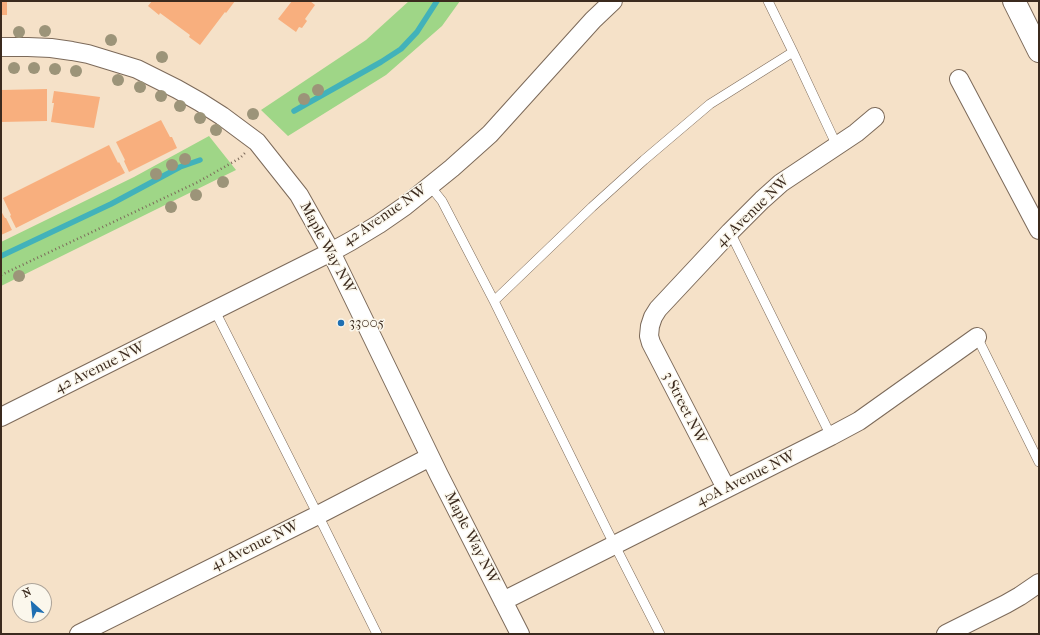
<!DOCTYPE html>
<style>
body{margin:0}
#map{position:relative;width:1040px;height:635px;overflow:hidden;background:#f5e1c8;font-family:"IM FELL French Canon",serif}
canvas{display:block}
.frame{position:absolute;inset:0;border:2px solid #3b2a1e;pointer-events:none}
.north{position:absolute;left:12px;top:583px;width:40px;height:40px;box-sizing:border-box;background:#fbf7ec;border:1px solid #aea59a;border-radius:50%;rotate:333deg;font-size:11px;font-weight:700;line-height:16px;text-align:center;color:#3b2a1e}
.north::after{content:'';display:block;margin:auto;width:14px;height:18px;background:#1f6fb2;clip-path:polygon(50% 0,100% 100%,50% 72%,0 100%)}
</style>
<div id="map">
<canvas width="1040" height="635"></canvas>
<div class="frame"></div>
<div class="north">N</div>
</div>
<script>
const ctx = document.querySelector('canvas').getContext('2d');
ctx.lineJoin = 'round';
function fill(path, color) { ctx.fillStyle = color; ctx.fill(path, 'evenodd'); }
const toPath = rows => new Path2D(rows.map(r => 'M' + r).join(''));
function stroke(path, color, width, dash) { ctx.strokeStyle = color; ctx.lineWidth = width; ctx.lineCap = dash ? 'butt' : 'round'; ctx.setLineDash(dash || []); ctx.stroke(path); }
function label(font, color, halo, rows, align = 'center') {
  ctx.font = font + ' "IM FELL French Canon",serif'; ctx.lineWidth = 3; ctx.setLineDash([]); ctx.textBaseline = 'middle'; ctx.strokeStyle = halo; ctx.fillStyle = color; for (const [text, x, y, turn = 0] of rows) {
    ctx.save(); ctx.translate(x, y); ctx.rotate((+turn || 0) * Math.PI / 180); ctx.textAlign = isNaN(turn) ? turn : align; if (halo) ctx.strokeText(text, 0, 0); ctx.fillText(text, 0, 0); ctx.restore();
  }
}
fill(toPath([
 [409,1,460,1,442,26,386,75,288,136,261,110,366,40],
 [209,136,236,170,1,286,1,242,134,177]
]), '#9fd687');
stroke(toPath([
 [294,111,381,62,401,49,417,32,437,1],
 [1,256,111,204,180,167,200,160]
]), '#42b2ba', 5.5);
fill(toPath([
 [1,1,7,1,7,15,1,15],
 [152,1,235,1,226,13,225,12,200,45,189,37,190,35,160,13,159,15,148,6],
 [292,1,310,1,315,5,305,19,307,21,302,28,299,27,296,32,278,19],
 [47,89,47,121,1,122,1,90],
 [54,91,100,97,94,128,51,122,54,103,52,103],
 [161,120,170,137,172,137,177,148,129,172,124,161,125,160,116,142],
 [109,145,118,163,119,162,125,173,16,228,10,216,11,215,3,198],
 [1,211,5,218,6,218,12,230,1,235]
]), '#f8af7e');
const lane = toPath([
 [768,1,793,52,837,146],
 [430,186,442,201,494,301,608,532,660,634],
 [730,232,831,436],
 [494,301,592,207,644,160,710,104,793,52],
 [215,311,324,527,377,634],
 [977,337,1039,462]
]);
const street = toPath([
 [1,47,28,47,51,48,72,51,88,54,137,69,177,89,200,102,222,116,257,142,299,195,331,252,439,475,520,634],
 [959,79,1039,230],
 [1,417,331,252,351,241,379,224,405,206,452,168,490,134,593,20,613,1],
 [726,488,651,343,649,336,650,326,653,317,658,309,730,232,762,200,781,183,856,133,875,117],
 [503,601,831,436,859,421,977,337],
 [79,634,318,515,430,457],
 [946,634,1006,604,1020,596,1039,583]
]);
const highway = toPath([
 [1014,1,1039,51]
]);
stroke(lane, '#7c6a5a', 10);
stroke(street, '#7c6a5a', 20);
stroke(highway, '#7c6a5a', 24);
stroke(toPath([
 [1,275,198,182,240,158,245,153]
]), '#7c6a5a', 2.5, [1, 3]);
stroke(lane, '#fff', 9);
stroke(street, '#fff', 18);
stroke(highway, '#fff', 22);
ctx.fillStyle = '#9c9479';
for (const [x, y] of [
 [45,31],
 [19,32],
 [111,40],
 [162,57],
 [14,68],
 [34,68],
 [55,69],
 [76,71],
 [118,80],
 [140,87],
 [318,90],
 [161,96],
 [304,99],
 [180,106],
 [253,114],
 [200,118],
 [216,130],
 [185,159],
 [172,165],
 [156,174],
 [223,182],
 [196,195],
 [171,207],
 [19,276]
]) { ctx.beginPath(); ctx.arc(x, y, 6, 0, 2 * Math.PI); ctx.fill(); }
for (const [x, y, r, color] of [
 [341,323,4,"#1f6fb2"]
]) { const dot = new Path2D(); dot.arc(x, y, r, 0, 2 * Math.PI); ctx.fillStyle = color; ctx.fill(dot); stroke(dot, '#fbf7ec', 1.5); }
label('15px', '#3b2a1e', '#fbf7ec', [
 ["41 Avenue NW",753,212,-44],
 ["42 Avenue NW",385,216,-34],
 ["Maple Way NW",327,248,62],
 ["42 Avenue NW",100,368,-26],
 ["3 Street NW",684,408,63],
 ["40A Avenue NW",746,479,-26],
 ["Maple Way NW",471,538,63],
 ["41 Avenue NW",255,546,-26]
]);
label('15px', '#3b2a1e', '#fbf7ec', [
 ["33005",349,323]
], 'left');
</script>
